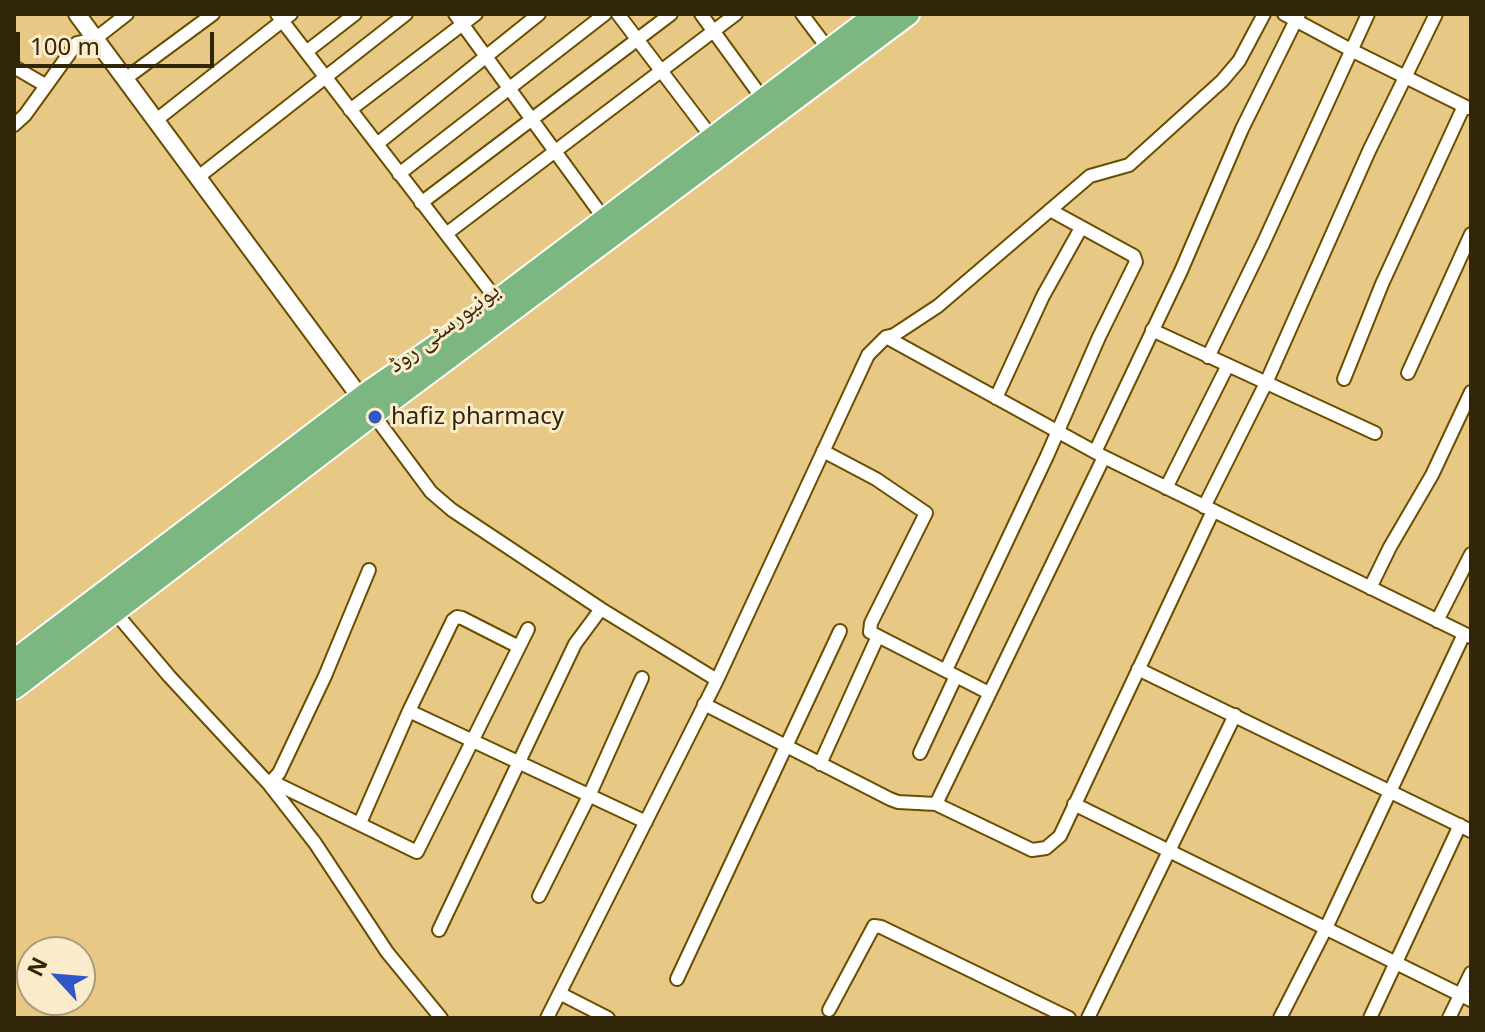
<!DOCTYPE html>
<meta charset="utf-8">
<style>
body{margin:0}
#map{position:relative;width:1485px;height:1032px;overflow:hidden;background:#e7c885;font-family:"Noto Sans",sans-serif}
canvas{display:block}
.frame{position:absolute;inset:0;border:16px solid #32260a;pointer-events:none}
.north{position:absolute;left:16px;top:936px;width:80px;height:80px;box-sizing:border-box;background:#faebca;border:2px solid #aa9c7d;border-radius:50%;rotate:296deg;font-size:22px;font-weight:700;line-height:32px;text-align:center;color:#32260a}
.north::after{content:'';display:block;margin:auto;width:28px;height:36px;background:#3057c7;clip-path:polygon(50% 0,100% 100%,50% 72%,0 100%)}
.scale{position:absolute;left:16px;top:32px;width:198px;height:36px;box-sizing:border-box;border:4px solid #32260a;border-top:0;padding-left:10px;font-size:24px;line-height:28px;white-space:nowrap;color:#32260a;-webkit-text-stroke:6px #faebca;paint-order:stroke}
</style>
<div id="map">
<canvas width="1485" height="1032"></canvas>
<div class="frame"></div>
<div class="north">N</div>
<div class="scale">100 m</div>
</div>
<script>
const ctx = document.querySelector('canvas').getContext('2d');
ctx.lineJoin = 'round';
const toPath = rows => new Path2D(rows.map(r => 'M' + r).join(''));
function stroke(path, color, width, dash) { ctx.strokeStyle = color; ctx.lineWidth = width; ctx.lineCap = dash ? 'butt' : 'round'; ctx.setLineDash(dash || []); ctx.stroke(path); }
function label(font, color, halo, rows, align = 'center') {
  ctx.font = font + ' "Noto Sans","Noto Naskh Arabic",sans-serif'; ctx.lineWidth = 6; ctx.setLineDash([]); ctx.textBaseline = 'middle'; ctx.strokeStyle = halo; ctx.fillStyle = color; for (const [text, x, y, turn = 0] of rows) {
    ctx.save(); ctx.translate(x, y); ctx.rotate((+turn || 0) * Math.PI / 180); ctx.textAlign = isNaN(turn) ? turn : align; if (halo) ctx.strokeText(text, 0, 0); ctx.fillText(text, 0, 0); ctx.restore();
  }
}
const minor = toPath([
 [277,14,500,304],
 [455,14,608,224],
 [618,14,713,139],
 [701,14,765,102],
 [802,14,829,50],
 [1284,14,1351,50,1468,108],
 [306,52,355,14],
 [14,67,45,85],
 [125,79,213,14],
 [350,110,476,14],
 [155,121,291,14],
 [14,125,25,115,77,43,95,39,127,14],
 [377,144,539,14],
 [399,174,605,14],
 [197,178,406,14],
 [421,203,671,14],
 [446,234,736,14],
 [1152,330,1375,433],
 [886,337,1104,457,1471,637],
 [1208,357,1263,244,1368,14],
 [1408,373,1471,234],
 [1344,379,1382,284,1464,106],
 [996,398,1043,296,1081,228],
 [373,414,431,492,452,510,601,609,717,680],
 [823,451,876,479,926,513,871,623,870,632,989,693],
 [1095,452,1181,271,1242,129,1299,14],
 [1166,488,1228,365],
 [1204,507,1266,383,1369,151,1436,14],
 [1370,588,1390,547,1432,475,1471,392],
 [114,611,169,676,269,784,315,843,387,952,441,1018],
 [1437,621,1471,554],
 [1138,669,1471,831],
 [946,670,1047,456,1099,337,1136,262,1134,256,1050,210],
 [704,704,890,799,898,802,936,804,1032,850,1046,848,1060,836,1213,511],
 [409,711,646,822],
 [920,753,956,676],
 [820,764,878,636],
 [274,780,279,785,417,852,528,629],
 [269,784,279,773,325,676,369,570],
 [936,804,1104,457],
 [1074,804,1471,1000],
 [360,823,409,711,453,620,457,617,462,618,519,647],
 [539,896,589,796,642,678],
 [439,930,575,644,601,609],
 [677,979,840,631],
 [561,994,608,1018],
 [829,1010,874,926,881,927,1069,1018],
 [547,1018,717,680,868,355,886,337,894,335,938,306,1090,176,1129,165,1222,81,1239,61,1264,14],
 [1088,1018,1235,715],
 [1280,1018,1326,928,1464,634],
 [1370,1018,1460,825],
 [1449,1018,1471,973]
]);
const tertiary = toPath([
 [77,14,366,405]
]);
const trunk = toPath([
 [14,661,369,392,448,338,877,14],
 [14,688,373,414,908,14]
]);
stroke(minor, '#6a4e00', 16);
stroke(tertiary, '#6a4e00', 20);
stroke(trunk, '#fff', 26);
stroke(minor, '#fff', 12);
stroke(tertiary, '#fff', 16);
stroke(trunk, '#7cb680', 22);
for (const [x, y, r, color] of [
 [375,417,8,"#3057c7"]
]) { const dot = new Path2D(); dot.arc(x, y, r, 0, 2 * Math.PI); ctx.fillStyle = color; ctx.fill(dot); stroke(dot, '#faebca', 3); }
label('24px', '#32260a', '#faebca', [
 ["یونیورسٹی روڈ",444,328,-37]
]);
label('24px', '#32260a', '#faebca', [
 ["hafiz pharmacy",391,417]
], 'left');
</script>
